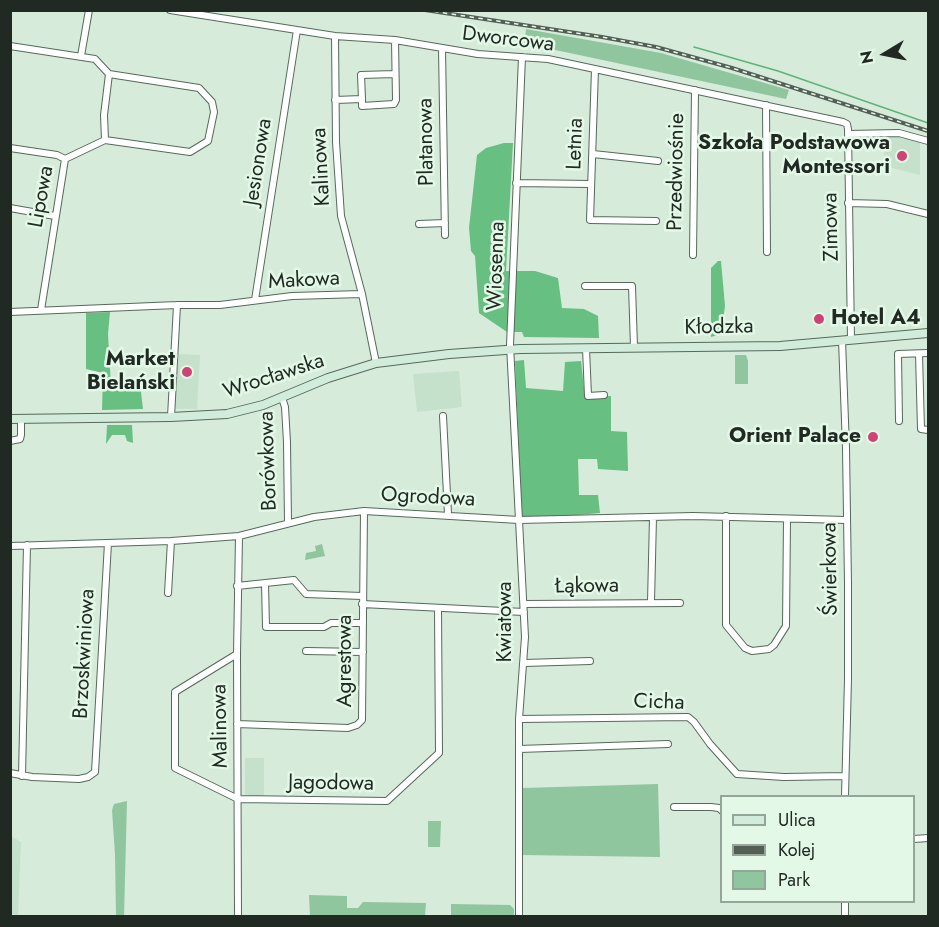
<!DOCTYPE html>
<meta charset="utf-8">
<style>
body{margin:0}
#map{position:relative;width:939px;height:927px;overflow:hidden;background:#d6ebda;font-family:Jost,sans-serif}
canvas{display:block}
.frame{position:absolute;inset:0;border:12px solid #212923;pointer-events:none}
.legend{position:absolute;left:720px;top:795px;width:195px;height:108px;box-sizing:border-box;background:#e3f8e7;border:2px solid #95a599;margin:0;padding:8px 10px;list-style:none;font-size:18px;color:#212923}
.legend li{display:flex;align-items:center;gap:12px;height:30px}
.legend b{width:30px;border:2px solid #95a599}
.north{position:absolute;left:855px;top:24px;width:60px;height:60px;-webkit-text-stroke:4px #e3f8e7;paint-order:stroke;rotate:260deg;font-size:16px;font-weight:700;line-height:24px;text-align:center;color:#212923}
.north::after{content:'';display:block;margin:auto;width:21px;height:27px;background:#212923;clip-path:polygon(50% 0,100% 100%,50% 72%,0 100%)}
</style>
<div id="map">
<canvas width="939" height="927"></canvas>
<div class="frame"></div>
<ul class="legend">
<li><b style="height:8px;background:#d1ecda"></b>Ulica</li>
<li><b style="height:8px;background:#535e55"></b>Kolej</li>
<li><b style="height:16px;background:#8fc69d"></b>Park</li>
</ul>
<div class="north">N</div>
</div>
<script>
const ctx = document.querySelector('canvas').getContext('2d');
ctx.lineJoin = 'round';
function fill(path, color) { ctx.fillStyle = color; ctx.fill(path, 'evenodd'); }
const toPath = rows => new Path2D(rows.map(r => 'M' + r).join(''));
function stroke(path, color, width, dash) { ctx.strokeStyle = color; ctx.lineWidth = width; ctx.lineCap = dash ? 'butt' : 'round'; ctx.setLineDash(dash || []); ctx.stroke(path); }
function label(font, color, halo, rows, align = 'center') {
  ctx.font = font + ' Jost,sans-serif'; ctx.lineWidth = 5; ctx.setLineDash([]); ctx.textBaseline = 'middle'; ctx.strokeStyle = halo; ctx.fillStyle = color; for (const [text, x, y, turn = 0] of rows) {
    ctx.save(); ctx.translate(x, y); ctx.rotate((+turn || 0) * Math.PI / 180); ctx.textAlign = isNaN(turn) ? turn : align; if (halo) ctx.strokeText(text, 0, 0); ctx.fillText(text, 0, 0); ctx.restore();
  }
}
fill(toPath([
 [857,137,900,137,920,142,920,175,885,166,884,146,853,146,853,141],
 [178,354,200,355,197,409,177,409,175,407],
 [459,371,462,407,417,412,413,374],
 [245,758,264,758,264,797,247,797,245,794],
 [11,836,21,842,18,915,11,914]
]), '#c5e0cb');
fill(toPath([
 [526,29,661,53,789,90,786,99,546,48,524,47],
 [735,355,746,355,748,361,748,384,735,384],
 [322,544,325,556,305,560,306,553,316,551,315,546],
 [658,784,660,857,521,855,523,788],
 [127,801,124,916,116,916,115,855,112,810,114,804],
 [428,821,441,821,440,847,428,847],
 [309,895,347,896,347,908,358,908,363,902,426,903,425,916,310,916],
 [451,904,510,905,514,909,514,916,451,916]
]), '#8fc69d');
fill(toPath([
 [504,143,513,143,506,271,535,271,558,278,562,308,584,309,598,316,599,338,524,337,522,332,507,332,479,313,475,256,471,251,469,228,477,155,486,148],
 [718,261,721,261,725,306,721,334,711,337,711,268],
 [110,312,108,334,111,386,140,384,143,409,102,410,103,373,86,369,86,313],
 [524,360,526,388,563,391,565,362,581,361,585,397,611,396,611,431,627,432,628,471,598,469,597,459,578,459,579,495,598,495,600,513,522,520,515,361],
 [107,425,132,425,133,443,127,441,125,435,112,435,106,444]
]), '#67bf82');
stroke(toPath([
 [694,47,778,71,928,123]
]), '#5db478', 1.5);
const minor = toPath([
 [170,10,335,36,395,40,478,54,548,59,843,122,847,124,848,129,851,340],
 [335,36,336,142,341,216,362,294],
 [10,46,95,59,109,74,104,115,105,140,65,159,41,310],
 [442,48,445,235],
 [81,56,89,10],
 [595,69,590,220,656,221],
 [362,99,361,75,395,74],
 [335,100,362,99,362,106,394,104,396,100,395,40],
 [766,105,767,252],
 [848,134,899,133,928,141],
 [105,140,190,152,208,141,214,112,212,102,199,88,109,74],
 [10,148,57,155,65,159],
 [593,154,658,161],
 [516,183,591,184],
 [848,203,887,204,928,214],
 [10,208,55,216],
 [419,224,445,223],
 [693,255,695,90],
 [585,286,632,286,634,347],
 [255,300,297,30],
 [10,312,177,305,220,305,292,296,362,294,376,363],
 [842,340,846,448,848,584,848,679,845,796],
 [586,348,588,396,604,395],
 [919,354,921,429,928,430],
 [282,398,285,407,287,442,288,523],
 [443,416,448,514],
 [171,417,177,305],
 [899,421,898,354,928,353],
 [10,441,20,439,21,435,21,419],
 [726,516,726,625,745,648,752,651,769,649,774,645,786,626,787,519],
 [10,546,171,541,239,536,314,517,364,511,519,520,693,516,846,520],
 [265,583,266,627,324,627,331,623,363,623],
 [237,586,294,580,306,594,362,596],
 [168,593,171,541],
 [651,602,653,517],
 [362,604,524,612],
 [524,604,680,603],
 [306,651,363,652],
 [237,654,175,692,175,768,238,799,387,801,439,753,438,608],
 [524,663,590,661],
 [519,719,688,717,694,722,710,744,737,774,784,777,845,776],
 [237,724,348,728,357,725,362,720,364,511],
 [519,749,668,744],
 [10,773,32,777,79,779,88,777,95,772,108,543],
 [22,776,27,545],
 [674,807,711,807,719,808,722,811],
 [914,839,928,838],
 [845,902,845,916],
 [238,916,237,654,239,536],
 [519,916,519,719,525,637,510,345,522,57]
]);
const secondary = toPath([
 [10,419,171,417,227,414,263,405,328,378,376,363,449,354,520,349,780,346,928,333]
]);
stroke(minor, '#56695b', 8);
stroke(secondary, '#56695b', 10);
stroke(minor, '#fff', 6);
stroke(secondary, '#d1ecda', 8);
const rail = toPath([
 [425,10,602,37,656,47,732,68,928,131]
]);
stroke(rail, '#535e55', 4);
stroke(rail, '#e3f8e7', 1.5, [4.5]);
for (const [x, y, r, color] of [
 [902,156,6,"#ce4275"],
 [819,319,6,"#ce4275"],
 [187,372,6,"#ce4275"],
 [873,437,6,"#ce4275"]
]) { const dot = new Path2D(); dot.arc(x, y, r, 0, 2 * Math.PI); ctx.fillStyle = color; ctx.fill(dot); stroke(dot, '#e3f8e7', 2); }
label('21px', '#212923', '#e3f8e7', [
 ["Dworcowa",508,40,7],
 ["Platanowa",427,142,-91],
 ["Letnia",576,144,-88],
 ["Jesionowa",259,162,-81],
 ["Kalinowa",322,167,-93],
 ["Przedwiośnie",677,172,-89],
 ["Lipowa",42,197,-80],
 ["Zimowa",832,227,-91],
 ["Wiosenna",497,266,-88],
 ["Makowa",304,281,-3],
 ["Kłodzka",719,328,-1],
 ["Wrocławska",274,377,-18],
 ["Borówkowa",269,461,-92],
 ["Ogrodowa",428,498,3],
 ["Świerkowa",831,569,-91],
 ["Łąkowa",587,587,-1],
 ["Kwiatowa",506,622,-90],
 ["Brzoskwiniowa",85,654,-87],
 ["Agrestowa",346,661,-90],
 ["Cicha",659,703,2],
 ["Malinowa",221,726,-91],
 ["Jagodowa",331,784,1]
]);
label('bold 21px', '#212923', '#e3f8e7', [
 ["Szkoła Podstawowa",890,144],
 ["Montessori",890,168],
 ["Hotel A4",831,319,"left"],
 ["Market",175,360],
 ["Bielański",175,384],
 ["Orient Palace",861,437]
], 'right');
</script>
